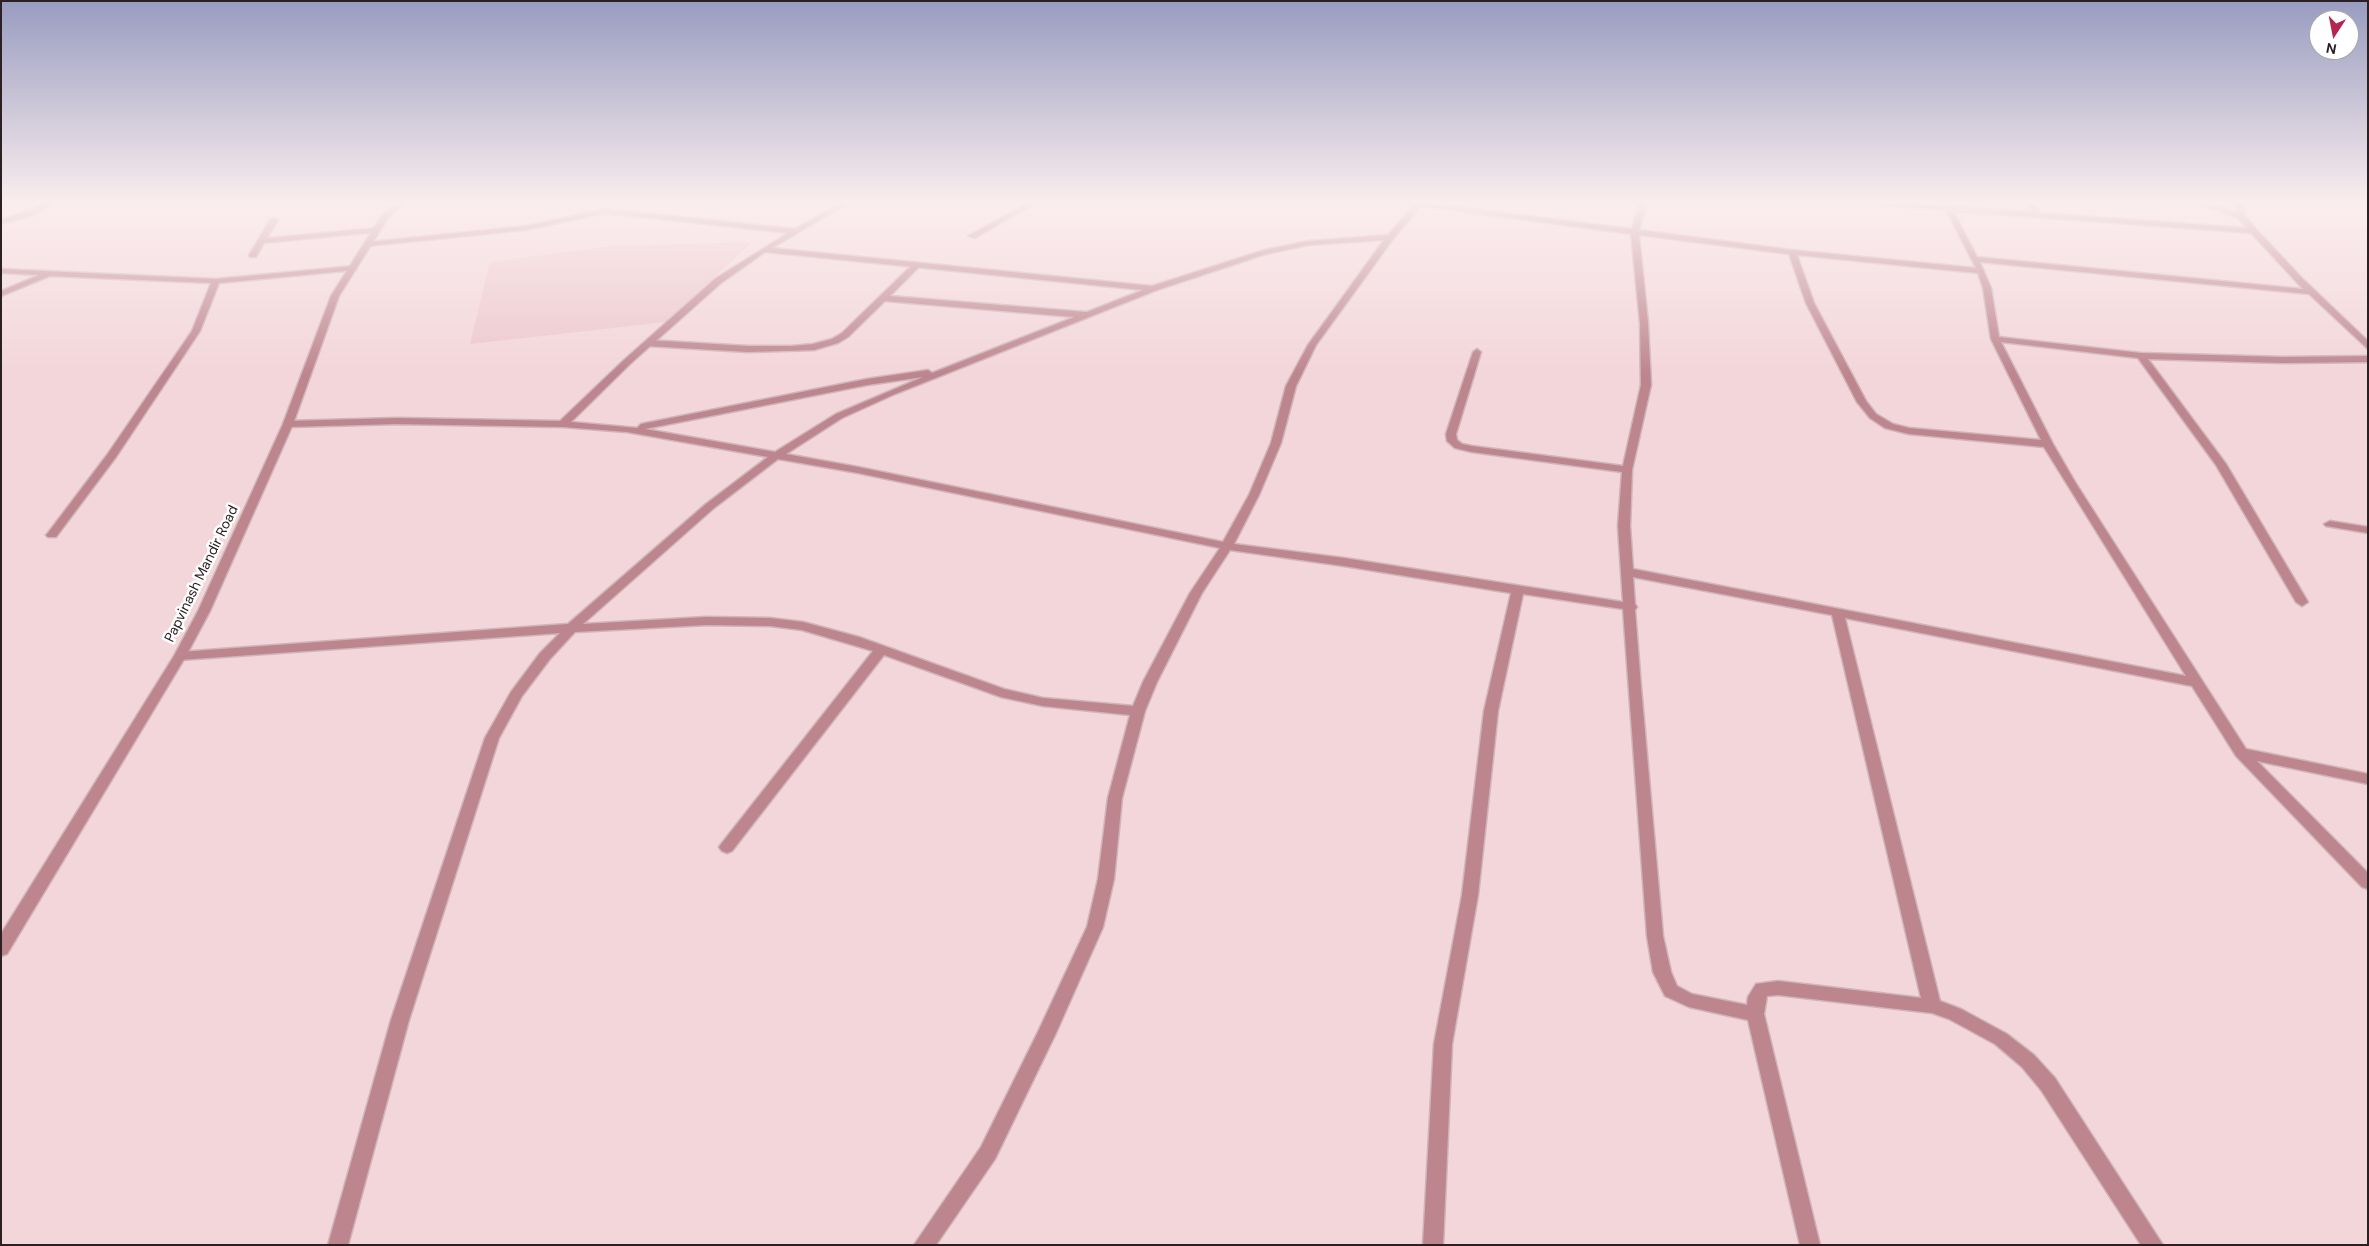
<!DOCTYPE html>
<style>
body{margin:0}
#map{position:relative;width:2369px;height:1246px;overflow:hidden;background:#f3d6da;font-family:"DM Sans",sans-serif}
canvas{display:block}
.frame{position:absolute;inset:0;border:2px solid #2b2022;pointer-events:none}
.north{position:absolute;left:2309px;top:10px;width:50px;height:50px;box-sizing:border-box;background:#fff;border:1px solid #aaa6a7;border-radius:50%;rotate:191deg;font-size:14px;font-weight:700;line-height:20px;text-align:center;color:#2b2022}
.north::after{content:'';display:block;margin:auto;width:18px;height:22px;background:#b52552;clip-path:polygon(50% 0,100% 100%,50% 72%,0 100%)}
</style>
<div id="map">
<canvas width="2369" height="1246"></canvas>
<div class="frame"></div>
<div class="north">N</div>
</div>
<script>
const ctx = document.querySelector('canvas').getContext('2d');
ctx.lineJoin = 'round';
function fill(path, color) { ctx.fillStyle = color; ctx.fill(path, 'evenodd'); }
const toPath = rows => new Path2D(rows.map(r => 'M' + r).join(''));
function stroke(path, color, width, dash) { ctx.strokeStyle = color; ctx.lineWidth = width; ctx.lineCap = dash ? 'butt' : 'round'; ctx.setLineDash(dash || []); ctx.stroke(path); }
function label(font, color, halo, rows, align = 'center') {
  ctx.font = font + ' "DM Sans",sans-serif'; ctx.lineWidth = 5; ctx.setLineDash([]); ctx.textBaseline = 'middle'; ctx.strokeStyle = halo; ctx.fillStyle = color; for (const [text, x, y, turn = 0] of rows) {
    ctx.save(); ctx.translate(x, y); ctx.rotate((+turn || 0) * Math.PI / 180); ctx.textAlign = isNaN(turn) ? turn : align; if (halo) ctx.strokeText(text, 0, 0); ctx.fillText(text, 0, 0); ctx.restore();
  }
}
fill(toPath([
 [752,242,667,322,470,344,490,262,612,246]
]), '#ecc7cc');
const service = toPath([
 [49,201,58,201,34,215,1,224,1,220,28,211,49,201],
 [1031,201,1039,201,975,238,968,236,1031,201],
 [274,218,278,220,267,238,377,228,381,230,377,232,264,243,256,257,250,257,249,255,270,220,274,218],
 [914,263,921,265,890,296,1086,312,1090,315,1086,318,885,301,848,337,838,343,814,350,748,352,648,346,644,343,648,340,748,346,792,346,813,344,832,339,842,333,914,263]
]);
const minor = toPath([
 [844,201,852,201,772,248,1152,286,1264,250,1309,241,1388,235,1414,205,1396,203,1393,201,1425,201,1424,203,1632,229,1640,201,1647,201,1639,230,1792,250,1976,268,1946,210,1851,203,1847,201,1874,201,2033,212,2025,201,2032,201,2040,213,2247,228,2238,218,2191,201,2201,201,2237,212,2234,201,2241,201,2245,216,2256,229,2302,278,2368,341,2368,349,2309,294,1980,262,1991,288,1999,337,2141,353,2283,357,2368,356,2368,362,2283,363,2148,359,2226,464,2308,602,2302,606,2296,602,2216,465,2138,358,2001,342,2053,444,2075,482,2246,749,2368,774,2368,784,2257,761,2368,873,2368,889,2362,887,2236,756,2192,686,1845,618,1940,1001,1961,1009,2007,1034,2034,1055,2055,1078,2163,1245,2141,1245,2041,1090,2022,1067,1995,1044,1949,1019,1932,1013,1778,995,1767,996,1764,1014,1820,1245,1800,1245,1748,1020,1689,1007,1665,996,1653,972,1647,936,1623,609,1523,594,1498,711,1478,895,1452,1044,1443,1245,1423,1245,1434,1044,1462,895,1484,711,1511,593,1344,566,1230,550,1202,593,1157,682,1145,711,1122,798,1114,879,1103,927,1056,1033,995,1159,936,1245,914,1245,981,1147,1038,1032,1087,927,1098,879,1108,798,1130,715,1043,706,1001,697,884,655,732,851,727,853,722,851,719,847,722,843,873,651,802,630,770,626,706,625,575,632,550,659,522,696,499,738,409,1020,348,1245,328,1245,391,1020,485,738,511,692,540,653,560,633,180,660,174,656,180,652,568,624,706,504,768,457,627,432,563,427,397,424,288,427,283,424,288,421,397,418,560,421,624,360,715,279,788,233,605,213,526,230,368,246,364,244,368,242,526,226,605,209,795,229,844,201],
 [1421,206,1631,234,1640,323,1641,385,1623,466,1472,446,1462,444,1457,440,1456,434,1481,352,1477,349,1473,352,1446,434,1447,441,1455,448,1472,452,1622,472,1618,526,1623,602,1344,558,1234,544,1259,495,1281,443,1296,386,1316,345,1393,239,1421,206],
 [1953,211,2251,233,2303,289,1977,257,1953,211],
 [1639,235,1789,254,1806,303,1857,402,1870,418,1885,428,1909,434,2044,447,2186,676,1633,569,1630,526,1632,470,1651,385,1648,323,1639,235],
 [1384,240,1308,345,1286,386,1271,443,1249,495,1223,542,858,467,786,454,842,418,895,394,1157,290,1266,254,1309,245,1384,240],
 [765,252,1143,290,932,373,928,370,867,379,641,424,637,428,571,422,630,364,721,283,765,252],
 [1797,255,1978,273,1983,288,1991,339,2041,440,1909,428,1893,424,1876,414,1866,401,1814,303,1797,255],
 [923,377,836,414,775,452,645,429,867,385,923,377],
 [778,459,858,473,1220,548,1190,593,1143,682,1133,706,1043,698,1004,689,859,637,803,622,770,618,706,617,583,624,714,508,778,459],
 [1633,577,1832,615,1921,998,1778,981,1756,984,1748,997,1747,1005,1692,994,1677,986,1671,972,1663,936,1641,687,1635,610,1637,607,1635,604,1633,577],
 [353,266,356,266,356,270,219,283,200,331,116,457,56,537,48,537,46,535,48,533,107,455,192,331,211,283,50,276,1,296,1,291,39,275,1,273,1,269,216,279,353,266],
 [2330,521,2368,527,2368,533,2326,526,2324,524,2330,521]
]);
const tertiary = toPath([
 [398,201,406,201,388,218,339,296,293,424,210,611,186,656,7,954,1,956,1,934,174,656,198,611,283,424,331,296,382,215,398,201]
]);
stroke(service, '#cfb5b9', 3);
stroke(minor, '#cfb5b9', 3);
stroke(tertiary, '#cfb5b9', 3);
fill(service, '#bd858e');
fill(minor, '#bd858e');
fill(tertiary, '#bd858e');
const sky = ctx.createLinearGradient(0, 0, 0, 375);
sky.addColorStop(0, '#989cc0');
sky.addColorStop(0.54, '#faedee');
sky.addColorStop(1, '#faedee00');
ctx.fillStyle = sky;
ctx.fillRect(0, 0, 2369, 375);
label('14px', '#2b2022', '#fff', [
 ["Papvinash Mandir Road",202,574,-64]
]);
</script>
